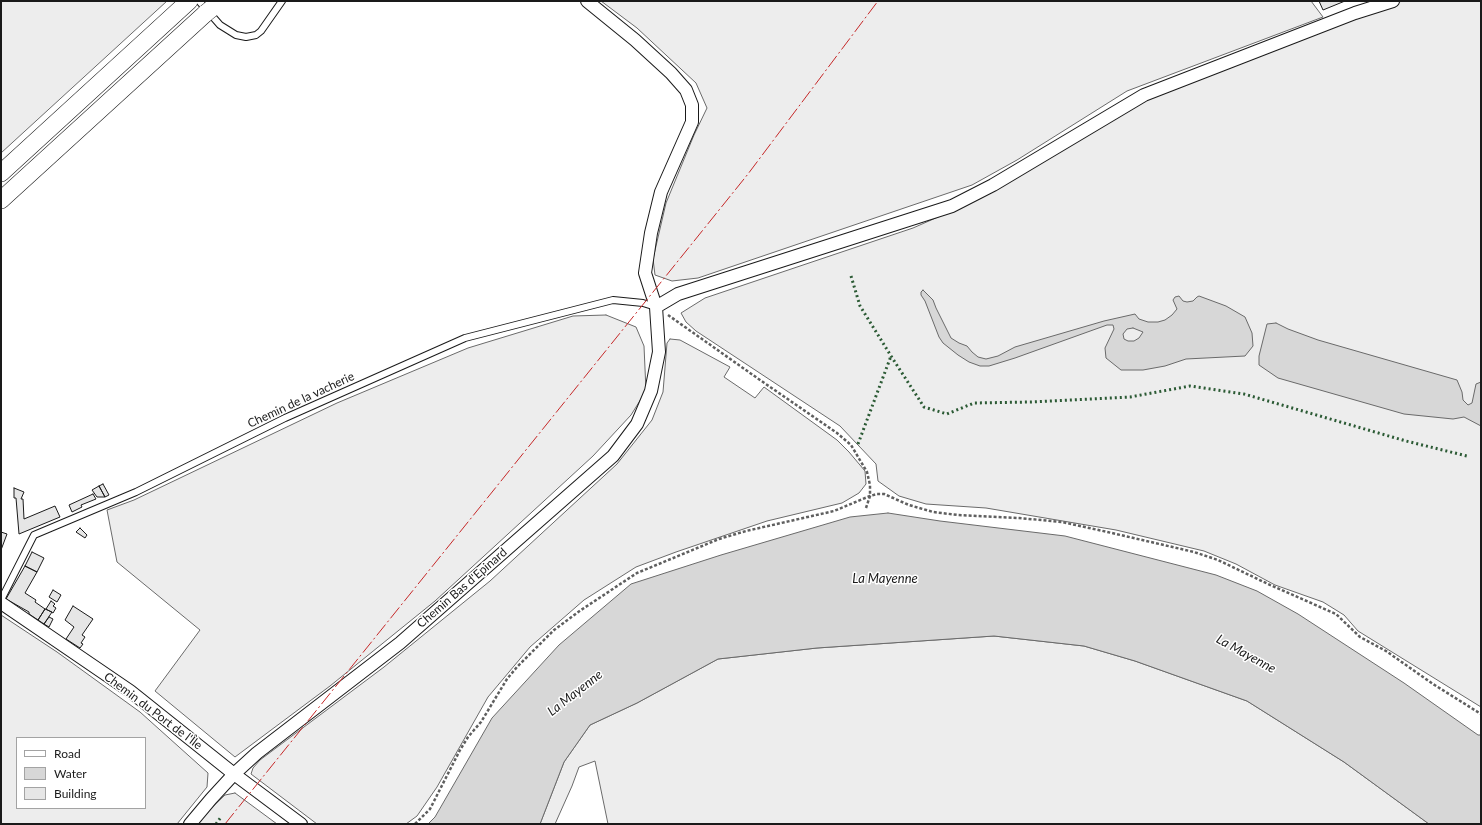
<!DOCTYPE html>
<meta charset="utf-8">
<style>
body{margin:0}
#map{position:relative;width:1482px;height:825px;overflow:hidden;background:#fff;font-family:Lato,sans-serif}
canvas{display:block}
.frame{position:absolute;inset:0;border:2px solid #1a1a1a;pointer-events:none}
.legend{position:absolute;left:16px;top:737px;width:130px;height:72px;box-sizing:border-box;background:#fff;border:1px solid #a3a3a3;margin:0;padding:5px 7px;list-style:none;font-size:12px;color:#1a1a1a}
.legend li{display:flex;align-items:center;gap:8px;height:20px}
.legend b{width:20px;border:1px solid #a3a3a3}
</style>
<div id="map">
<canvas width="1482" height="825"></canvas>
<div class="frame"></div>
<ul class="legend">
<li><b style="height:5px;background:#fff"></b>Road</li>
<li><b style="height:11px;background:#d7d7d7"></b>Water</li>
<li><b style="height:11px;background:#e6e6e6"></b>Building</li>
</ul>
</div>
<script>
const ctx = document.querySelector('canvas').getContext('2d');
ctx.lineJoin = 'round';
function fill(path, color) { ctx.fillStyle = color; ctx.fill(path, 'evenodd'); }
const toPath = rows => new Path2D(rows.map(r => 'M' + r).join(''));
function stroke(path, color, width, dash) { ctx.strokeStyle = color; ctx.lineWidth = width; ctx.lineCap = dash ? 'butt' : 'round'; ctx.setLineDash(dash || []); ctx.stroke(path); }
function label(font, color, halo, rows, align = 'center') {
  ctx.font = font + ' Lato,sans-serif'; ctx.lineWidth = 3; ctx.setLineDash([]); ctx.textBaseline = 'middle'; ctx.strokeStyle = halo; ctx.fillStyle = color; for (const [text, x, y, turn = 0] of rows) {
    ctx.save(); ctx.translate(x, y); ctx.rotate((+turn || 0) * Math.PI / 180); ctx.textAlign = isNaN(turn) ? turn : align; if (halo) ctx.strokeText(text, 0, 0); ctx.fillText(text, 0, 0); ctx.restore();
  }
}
const built = toPath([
 [1,1,167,1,1,153,1,1],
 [601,1,1311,1,1323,17,1127,91,1017,160,972,185,698,278,672,281,655,275,653,259,666,203,694,135,707,108,696,83,637,28,601,1],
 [1402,1,1481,1,1481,707,1358,631,1344,615,1323,602,1275,585,1236,564,1204,551,1116,530,986,508,926,504,899,496,878,481,876,464,840,426,696,331,686,322,681,313,705,298,913,228,981,198,1128,110,1169,88,1402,1],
 [606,315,636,327,644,346,646,391,631,415,593,456,435,601,330,686,235,757,155,691,200,630,117,562,107,510,134,500,337,403,468,348,573,316,606,315],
 [670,339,680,340,730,367,724,377,755,398,764,387,837,440,849,452,865,471,866,484,859,493,842,503,767,521,676,552,636,567,584,600,530,647,488,697,437,787,417,816,406,824,317,824,251,774,253,768,260,760,384,667,490,581,617,464,652,420,663,392,667,343,670,339],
 [1,615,57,652,140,712,208,773,207,787,177,824,1,824,1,615],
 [17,738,145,738,145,808,17,808,17,738],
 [994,636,1084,646,1135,661,1247,701,1344,762,1429,824,608,824,595,761,579,767,572,786,555,824,540,824,564,762,590,725,637,703,718,659,817,648,994,636],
 [235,793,277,824,198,824,207,812,225,795,235,793]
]);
fill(built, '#ededed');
stroke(built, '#6a6a6a', 1);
const water = toPath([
 [923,290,933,300,936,308,951,338,959,343,967,346,972,352,978,357,986,359,998,356,1015,347,1104,321,1135,314,1139,319,1148,322,1158,322,1165,320,1172,315,1177,309,1173,300,1175,297,1179,296,1183,301,1187,302,1193,301,1197,297,1199,296,1226,306,1245,317,1252,333,1253,346,1245,356,1186,359,1165,366,1143,370,1121,370,1106,358,1105,348,1114,329,1113,325,1107,325,1015,358,989,366,980,366,969,362,958,355,943,343,939,337,925,301,921,295,921,292,923,290],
 [1133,328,1143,332,1139,338,1134,341,1128,341,1124,339,1123,334,1127,329,1133,328],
 [1276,323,1288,329,1318,340,1457,380,1462,392,1463,400,1468,405,1472,403,1476,384,1481,382,1481,426,1464,417,1453,419,1404,414,1278,378,1259,365,1259,356,1267,324,1276,323],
 [888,513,940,521,1065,536,1216,575,1257,591,1298,614,1404,683,1478,735,1481,735,1481,824,1429,824,1344,762,1247,701,1135,661,1084,646,994,636,817,648,718,659,637,703,590,725,564,762,540,824,428,824,435,817,492,718,559,645,631,584,721,555,850,517,888,513]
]);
fill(water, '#d7d7d7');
stroke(water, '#6a6a6a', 1);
const building = toPath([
 [1319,1,1345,1,1323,10,1319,1],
 [103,484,109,495,105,497,99,486,103,484],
 [99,486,105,497,97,497,92,490,99,486],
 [14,488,24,492,21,499,23,499,24,519,55,506,60,517,19,534,16,498,14,498,14,488],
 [93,494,96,499,81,505,82,507,72,512,69,505,93,494],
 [80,528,87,535,85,538,76,532,80,528],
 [1,532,7,534,1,550,1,532],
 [32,552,44,558,37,572,25,566,32,552],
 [25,566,37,572,25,593,36,600,35,602,45,609,38,620,29,614,29,612,6,599,25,566],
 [53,590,61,595,57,602,49,597,53,590],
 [51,601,55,604,53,606,56,608,53,613,46,609,51,601],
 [73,606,93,619,82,635,85,637,81,643,83,644,80,648,66,639,74,627,65,620,73,606],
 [45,609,52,612,44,624,38,620,45,609],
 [49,617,53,619,49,627,44,624,49,617]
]);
fill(building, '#e6e6e6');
stroke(building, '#1a1a1a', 1);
const service = toPath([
 [199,1,220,25,236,35,246,37,256,35,261,31,282,1],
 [1,600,34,535,136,492,285,418,465,338,613,300,643,303,656,307]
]);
const minor = toPath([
 [656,307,678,294,952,206,993,185,1144,95,1355,13,1393,1],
 [1,603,130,691,234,774,301,824],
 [190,824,211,799,234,774,257,753,400,643,613,456,637,424,651,391,659,352,656,307,645,273,651,233,661,192,692,122,692,105,686,90,671,73,635,40,587,1]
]);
const secondary = toPath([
 [1,173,189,1],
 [1,200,206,13]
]);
stroke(service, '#1a1a1a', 8);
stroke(minor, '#1a1a1a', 14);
stroke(secondary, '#1a1a1a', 18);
stroke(toPath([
 [668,315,760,380,837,433,851,445,867,472,870,485,870,496,866,508],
 [415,824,430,809,460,750,468,737,481,722,507,679,517,667,554,630,581,610,637,573,719,539,746,531,834,511,870,496,877,494,884,494,909,505,933,512,958,515,1019,518,1062,522,1112,533,1194,552,1218,560,1268,584,1336,614,1360,637,1386,651,1433,684,1481,714]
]), '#5f5f5f', 2.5, [3, 2]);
stroke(service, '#fff', 6);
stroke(minor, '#fff', 12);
stroke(secondary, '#fff', 17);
const secondaryBridge = toPath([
 [206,13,211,9]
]);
stroke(secondaryBridge, '#1a1a1a', 18, []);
stroke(secondaryBridge, '#fff', 17);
stroke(toPath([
 [851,276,860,306,891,356,924,407,947,414,974,403,1030,402,1130,397,1190,386,1244,394,1406,441,1467,456],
 [858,444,891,356],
 [216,824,221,817]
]), '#2b5a34', 3, [2, 3]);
stroke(toPath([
 [225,824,748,174,878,1]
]), '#c62828', 1, [14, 3, 2, 3]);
label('12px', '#1a1a1a', '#fff', [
 ["Chemin de la vacherie",301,400,-25],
 ["Chemin Bas d'Epinard",462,588,-41],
 ["Chemin du Port de l'Île",153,711,37]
]);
label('italic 13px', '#1a1a1a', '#fff', [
 ["La Mayenne",885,579],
 ["La Mayenne",1246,654,29],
 ["La Mayenne",575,693,-38]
]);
</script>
